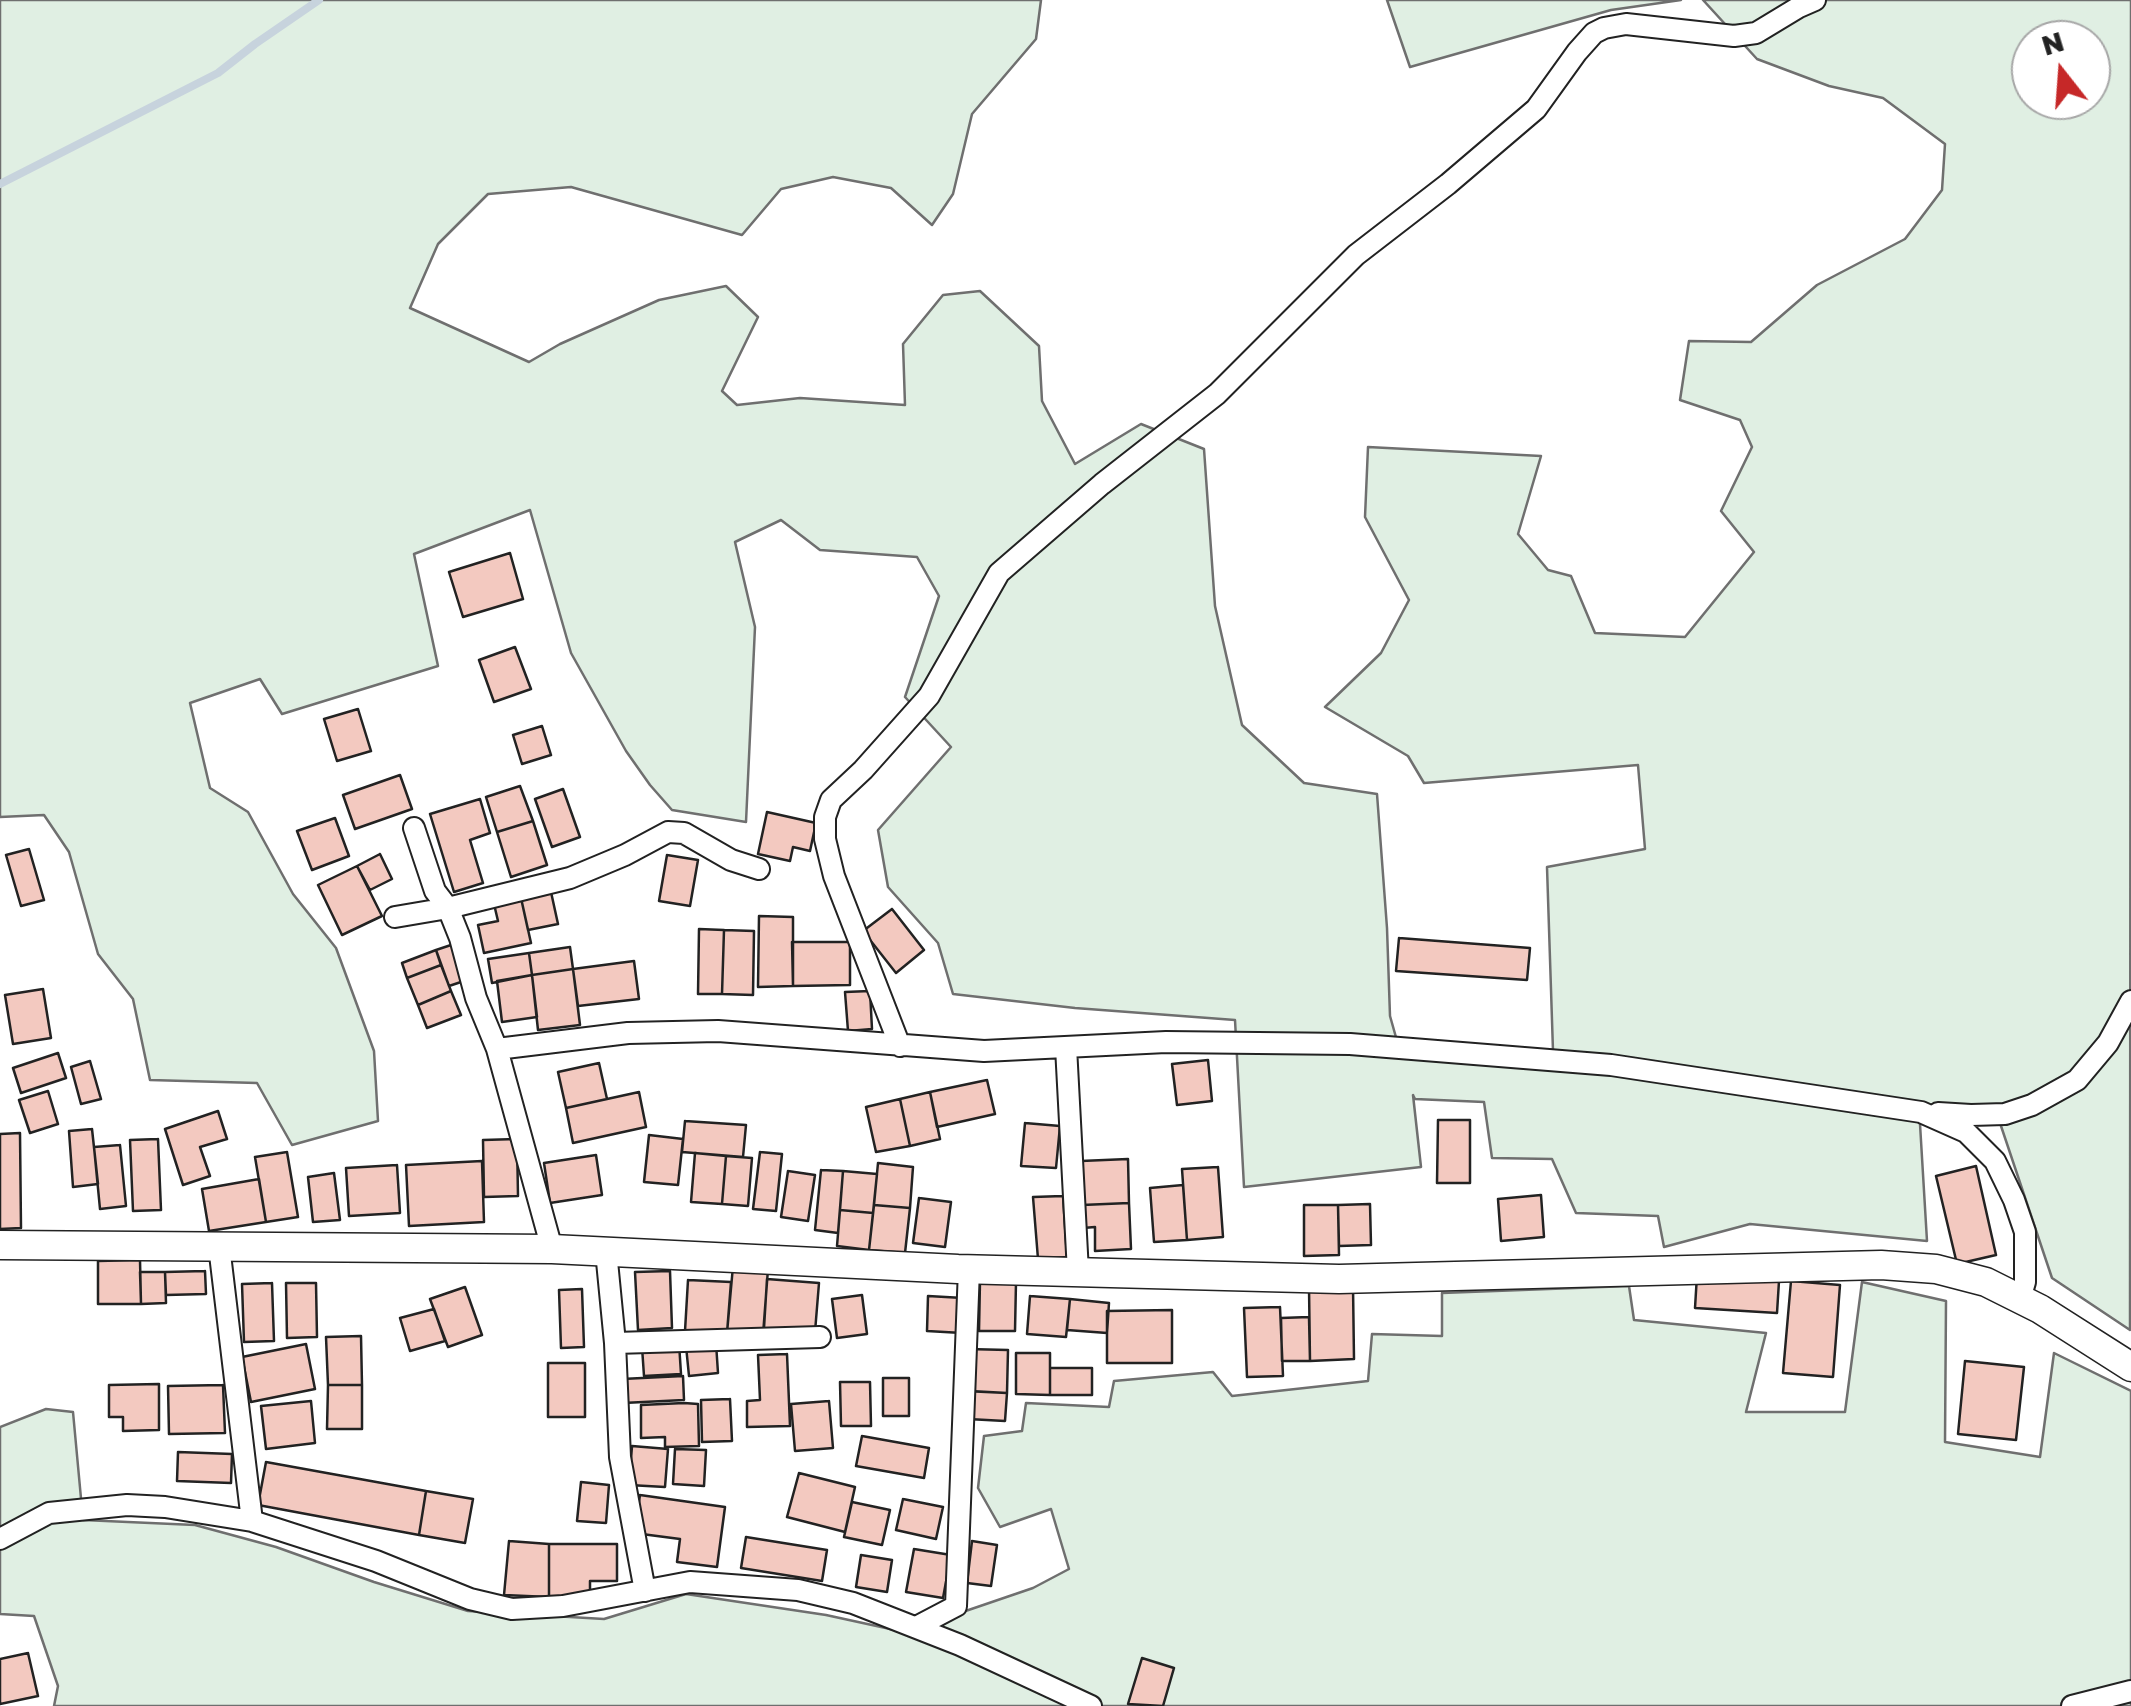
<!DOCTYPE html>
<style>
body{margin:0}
#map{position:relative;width:2131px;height:1706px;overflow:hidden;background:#fff;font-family:"Golos Text",sans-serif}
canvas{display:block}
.north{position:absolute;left:2011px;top:20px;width:100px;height:100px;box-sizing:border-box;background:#fff;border:2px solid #a7a7a7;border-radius:50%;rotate:343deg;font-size:28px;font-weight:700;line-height:40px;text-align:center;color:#222}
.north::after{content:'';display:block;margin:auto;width:35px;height:45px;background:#c62828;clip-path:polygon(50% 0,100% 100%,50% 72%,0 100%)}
</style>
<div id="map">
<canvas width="2131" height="1706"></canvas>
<div class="north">N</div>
</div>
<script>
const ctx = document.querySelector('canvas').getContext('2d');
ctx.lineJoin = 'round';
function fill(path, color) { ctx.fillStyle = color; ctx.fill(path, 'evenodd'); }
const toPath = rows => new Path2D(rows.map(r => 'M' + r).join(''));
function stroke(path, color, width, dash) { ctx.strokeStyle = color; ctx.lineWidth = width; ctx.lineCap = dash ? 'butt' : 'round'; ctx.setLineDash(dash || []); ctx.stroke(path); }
const green = toPath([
 [0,0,1041,0,1036,39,972,114,953,194,932,225,891,188,833,177,781,189,742,235,571,187,488,194,438,244,410,308,529,362,560,344,659,300,726,286,758,317,722,391,737,405,800,398,905,405,903,344,943,295,980,291,1039,346,1042,401,1075,464,1141,424,1204,449,1215,606,1242,725,1304,783,1377,794,1387,928,1390,1016,1399,1048,1553,1051,1547,867,1645,849,1638,765,1424,783,1408,756,1325,707,1381,653,1409,600,1365,517,1368,447,1541,456,1518,534,1548,570,1571,576,1595,633,1685,637,1754,552,1721,511,1752,447,1740,420,1680,400,1689,341,1751,342,1817,285,1905,239,1942,190,1945,144,1883,98,1829,86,1757,59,1703,0,2131,0,2130,1330,2052,1278,1999,1120,1920,1124,1927,1241,1750,1224,1664,1247,1658,1216,1576,1213,1552,1159,1492,1158,1484,1102,1415,1099,1413,1095,1421,1167,1244,1187,1235,1020,1075,1008,953,994,938,943,888,887,878,830,951,747,905,697,939,596,917,557,820,550,781,520,735,542,755,627,746,822,672,810,650,785,626,751,571,653,530,510,414,554,438,666,282,714,260,679,190,703,210,788,248,812,293,894,336,948,374,1051,378,1121,292,1145,257,1083,150,1080,133,999,98,954,69,852,44,815,0,817,0,0],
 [2031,40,2091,40,2091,100,2031,100,2031,40],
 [1387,0,1681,0,1611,10,1410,67,1387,0],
 [1862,1282,1946,1301,1945,1442,2040,1457,2054,1353,2131,1391,2131,1706,54,1706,58,1686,34,1616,0,1614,0,1427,46,1409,73,1412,83,1520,195,1525,276,1547,374,1582,468,1611,604,1619,686,1594,826,1615,904,1632,1033,1588,1069,1569,1051,1509,1000,1527,978,1488,984,1436,1022,1431,1026,1403,1109,1407,1114,1381,1213,1372,1232,1396,1368,1381,1372,1334,1442,1336,1442,1293,1629,1286,1634,1320,1766,1333,1746,1412,1845,1412,1862,1282]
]);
fill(green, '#e0efe3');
stroke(green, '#6f6f6f', 2.5);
stroke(toPath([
 [0,184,218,73,255,44,319,0]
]), '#c7d3dd', 8);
const building = toPath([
 [510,553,523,599,463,617,449,572,510,553],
 [515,647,531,689,494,702,479,660,515,647],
 [358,709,371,751,337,761,324,719,358,709],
 [542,726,551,755,522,764,513,735,542,726],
 [400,775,412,809,355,829,343,795,400,775],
 [520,786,533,821,497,832,486,797,520,786],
 [563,789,580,837,552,847,535,799,563,789],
 [480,799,490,833,470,840,483,883,454,892,430,814,480,799],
 [767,812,816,823,810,851,793,847,790,861,758,854,767,812],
 [335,818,349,856,312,870,297,831,335,818],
 [533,821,547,865,511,877,497,832,533,821],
 [29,849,44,900,21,906,6,855,29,849],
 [380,854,392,879,370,890,357,866,380,854],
 [667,855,698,860,690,906,659,901,667,855],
 [357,866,382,916,342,935,318,885,357,866],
 [551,892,558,924,528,930,521,898,551,892],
 [521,898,531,943,484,953,478,925,498,921,494,904,521,898],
 [892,909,924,950,896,973,863,931,892,909],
 [759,916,793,917,793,986,758,987,759,916],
 [699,929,724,930,722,994,698,994,699,929],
 [724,930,754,931,753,995,722,994,724,930],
 [1399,938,1530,948,1527,980,1396,971,1399,938],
 [792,942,850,942,850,985,793,986,792,942],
 [454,944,467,980,449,986,436,950,454,944],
 [570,947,573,969,532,975,529,953,570,947],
 [436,950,441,965,407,978,402,963,436,950],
 [529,953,532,975,492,983,488,959,529,953],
 [634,961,639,999,578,1006,573,969,634,961],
 [441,965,451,991,418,1005,407,978,441,965],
 [573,969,580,1025,538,1030,532,975,573,969],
 [532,975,537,1017,502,1022,497,981,532,975],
 [43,989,51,1038,13,1044,5,995,43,989],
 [451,991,461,1015,427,1028,418,1005,451,991],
 [870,991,872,1029,848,1031,845,992,870,991],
 [58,1053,66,1078,21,1093,13,1068,58,1053],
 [1208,1060,1212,1101,1177,1105,1172,1064,1208,1060],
 [90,1061,101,1099,81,1104,71,1067,90,1061],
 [599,1063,607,1099,566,1108,558,1072,599,1063],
 [987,1080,995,1114,937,1127,930,1092,987,1080],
 [48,1091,58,1124,30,1133,19,1100,48,1091],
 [639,1092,646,1127,573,1143,566,1108,639,1092],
 [930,1092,940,1139,910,1146,900,1099,930,1092],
 [900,1099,910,1146,876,1152,866,1107,900,1099],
 [218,1111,227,1139,200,1147,210,1176,183,1185,165,1129,218,1111],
 [1438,1120,1470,1120,1470,1183,1437,1183,1438,1120],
 [685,1121,746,1125,743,1157,682,1152,685,1121],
 [1025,1123,1060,1126,1056,1168,1021,1166,1025,1123],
 [92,1129,98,1184,73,1187,69,1131,92,1129],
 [20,1133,21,1228,0,1229,0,1134,20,1133],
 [649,1135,683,1139,678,1185,644,1182,649,1135],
 [158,1139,161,1210,133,1211,130,1140,158,1139],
 [517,1139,518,1196,484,1197,483,1140,517,1139],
 [120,1145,126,1206,100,1209,94,1147,120,1145],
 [287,1152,298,1217,266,1222,255,1157,287,1152],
 [760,1152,782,1154,776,1211,753,1209,760,1152],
 [695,1153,726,1156,722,1204,691,1202,695,1153],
 [596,1155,602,1195,550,1203,544,1163,596,1155],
 [726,1156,752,1158,748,1206,722,1204,726,1156],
 [1128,1159,1129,1203,1082,1205,1081,1161,1128,1159],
 [482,1161,484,1222,409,1226,406,1165,482,1161],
 [878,1163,913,1167,910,1208,874,1205,878,1163],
 [397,1165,400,1213,349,1216,346,1168,397,1165],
 [1976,1166,1996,1255,1957,1264,1936,1176,1976,1166],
 [1218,1167,1223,1237,1187,1240,1182,1169,1218,1167],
 [821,1170,843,1171,838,1233,815,1230,821,1170],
 [788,1171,815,1175,808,1221,781,1217,788,1171],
 [843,1171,877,1174,873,1213,840,1210,843,1171],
 [334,1173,340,1220,313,1222,308,1177,334,1173],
 [259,1179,266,1222,209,1231,202,1189,259,1179],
 [1183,1185,1187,1240,1154,1242,1150,1188,1183,1185],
 [1541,1195,1544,1237,1501,1241,1498,1199,1541,1195],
 [1063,1196,1067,1257,1038,1259,1033,1197,1063,1196],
 [919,1198,951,1202,945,1247,913,1243,919,1198],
 [1129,1203,1131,1249,1095,1251,1095,1227,1083,1228,1082,1205,1129,1203],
 [1370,1204,1371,1245,1339,1246,1338,1205,1370,1204],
 [874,1205,910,1208,905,1253,869,1250,874,1205],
 [1304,1205,1338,1205,1339,1255,1304,1256,1304,1205],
 [840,1210,873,1213,869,1250,837,1246,840,1210],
 [140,1260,141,1304,98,1304,98,1261,140,1260],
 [733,1266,768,1269,763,1335,727,1333,733,1266],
 [205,1271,206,1294,166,1295,165,1272,205,1271],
 [670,1271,672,1328,638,1330,635,1272,670,1271],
 [140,1272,165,1272,166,1303,141,1304,140,1272],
 [1697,1275,1779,1281,1777,1313,1695,1308,1697,1275],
 [767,1279,819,1283,815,1332,764,1328,767,1279],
 [688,1280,731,1282,727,1333,685,1331,688,1280],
 [980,1281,1016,1282,1015,1331,979,1331,980,1281],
 [1791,1281,1840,1285,1833,1377,1783,1373,1791,1281],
 [272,1283,274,1341,244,1342,242,1284,272,1283],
 [286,1283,316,1283,317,1337,287,1338,286,1283],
 [1353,1286,1354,1359,1310,1361,1309,1287,1353,1286],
 [465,1287,482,1335,448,1347,430,1299,465,1287],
 [582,1289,584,1347,561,1348,559,1290,582,1289],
 [862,1295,867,1334,837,1338,832,1299,862,1295],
 [928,1296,963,1298,962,1333,927,1331,928,1296],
 [1030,1296,1070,1299,1066,1337,1027,1334,1030,1296],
 [1070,1299,1109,1303,1107,1333,1067,1330,1070,1299],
 [1280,1307,1283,1376,1247,1377,1244,1308,1280,1307],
 [434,1309,445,1341,410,1351,400,1318,434,1309],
 [1172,1310,1172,1363,1107,1363,1107,1311,1172,1310],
 [1309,1317,1310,1361,1282,1361,1281,1318,1309,1317],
 [361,1336,362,1385,328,1385,326,1337,361,1336],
 [679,1343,681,1374,644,1376,642,1347,679,1343],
 [716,1343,718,1373,689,1376,686,1346,716,1343],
 [306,1344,315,1389,251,1402,242,1357,306,1344],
 [967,1349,1008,1350,1007,1393,965,1391,967,1349],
 [1016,1353,1050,1353,1050,1395,1016,1394,1016,1353],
 [787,1354,790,1426,747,1427,747,1401,760,1400,758,1355,787,1354],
 [1965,1361,2024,1367,2016,1440,1958,1434,1965,1361],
 [548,1363,585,1363,585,1417,548,1417,548,1363],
 [1050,1368,1092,1368,1092,1395,1050,1395,1050,1368],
 [683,1376,684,1400,623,1403,622,1379,683,1376],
 [883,1378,909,1378,909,1416,883,1416,883,1378],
 [840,1382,870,1382,871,1426,841,1426,840,1382],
 [159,1384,159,1430,123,1431,123,1417,109,1417,109,1385,159,1384],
 [223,1385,225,1433,169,1434,168,1386,223,1385],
 [328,1385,362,1385,362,1429,327,1429,328,1385],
 [970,1391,1007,1393,1005,1421,968,1419,970,1391],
 [730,1399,732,1441,702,1442,701,1400,730,1399],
 [311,1401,315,1443,266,1449,261,1406,311,1401],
 [829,1401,833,1448,795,1451,791,1404,829,1401],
 [684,1403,698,1404,699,1446,665,1447,665,1437,641,1438,641,1405,684,1403],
 [862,1436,929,1448,924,1478,856,1466,862,1436],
 [632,1446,668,1449,665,1487,629,1485,632,1446],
 [675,1449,706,1450,704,1486,673,1484,675,1449],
 [178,1452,232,1454,231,1483,177,1481,178,1452],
 [266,1462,426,1491,419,1535,258,1505,266,1462],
 [799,1473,855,1487,845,1532,787,1517,799,1473],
 [581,1482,609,1485,606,1523,577,1521,581,1482],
 [426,1491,473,1499,465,1543,419,1535,426,1491],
 [640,1495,725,1507,717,1567,677,1562,680,1539,634,1533,640,1495],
 [903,1499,943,1507,936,1539,896,1530,903,1499],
 [852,1502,890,1510,882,1545,844,1537,852,1502],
 [746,1537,827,1550,822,1581,741,1568,746,1537],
 [509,1541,549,1544,549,1597,504,1595,509,1541],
 [972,1541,997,1545,991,1586,967,1583,972,1541],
 [549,1544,617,1544,617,1581,590,1581,590,1597,549,1597,549,1544],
 [914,1549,951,1555,943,1598,906,1592,914,1549],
 [861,1555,892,1560,887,1592,856,1587,861,1555],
 [28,1653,38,1696,0,1704,0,1659,28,1653],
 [1142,1658,1174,1668,1163,1706,1128,1704,1142,1658]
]);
fill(building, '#f3c9c0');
stroke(building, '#222', 2.5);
const minor = toPath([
 [414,828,435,891,448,908,460,938,476,998,497,1049,552,1249],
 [395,917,448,908,570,878,625,855,668,832,684,833,731,860,759,869],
 [900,1046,834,876,825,839,825,817,831,800,863,770,929,696,999,573,1102,484,1217,394,1356,255,1448,184,1536,109,1577,52,1594,33,1604,28,1626,24,1734,36,1756,33,1799,7,1815,0],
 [1066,1047,1078,1272],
 [497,1049,628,1033,718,1031,984,1051,1166,1042,1350,1044,1611,1065,1921,1112,1966,1132,1995,1161,2014,1200,2025,1232,2025,1282,2020,1299],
 [1938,1113,1971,1115,2005,1114,2032,1105,2077,1080,2108,1043,2131,1001],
 [219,1246,252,1521],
 [606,1251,615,1343,620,1457,645,1591],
 [615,1343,820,1337],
 [0,1539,49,1513,127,1505,165,1507,252,1521,376,1561,470,1599,512,1609,563,1606,690,1582,798,1590,853,1603,960,1645,1091,1706],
 [916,1627,956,1606,969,1269],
 [2072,1706,2131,1691]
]);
const tertiary = toPath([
 [0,1245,552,1249,958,1269,1339,1279,1881,1265,1936,1269,1986,1282,2040,1309,2131,1367]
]);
stroke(minor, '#222', 24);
stroke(tertiary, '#222', 31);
stroke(minor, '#fff', 20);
stroke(tertiary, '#fff', 28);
</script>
